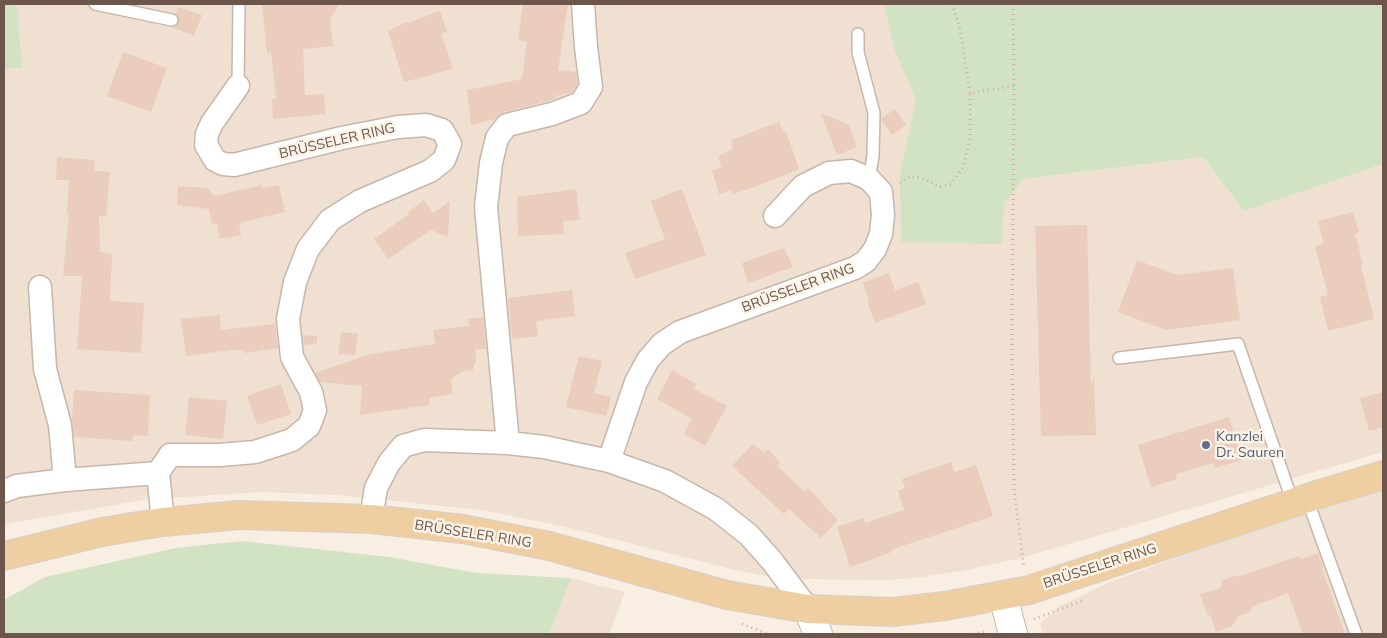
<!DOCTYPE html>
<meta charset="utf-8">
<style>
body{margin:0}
#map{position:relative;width:1387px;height:638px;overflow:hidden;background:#f8efe2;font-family:Mulish,sans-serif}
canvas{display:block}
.frame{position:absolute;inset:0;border:5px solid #6c564c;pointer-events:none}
</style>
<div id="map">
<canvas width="1387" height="638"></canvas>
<div class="frame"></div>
</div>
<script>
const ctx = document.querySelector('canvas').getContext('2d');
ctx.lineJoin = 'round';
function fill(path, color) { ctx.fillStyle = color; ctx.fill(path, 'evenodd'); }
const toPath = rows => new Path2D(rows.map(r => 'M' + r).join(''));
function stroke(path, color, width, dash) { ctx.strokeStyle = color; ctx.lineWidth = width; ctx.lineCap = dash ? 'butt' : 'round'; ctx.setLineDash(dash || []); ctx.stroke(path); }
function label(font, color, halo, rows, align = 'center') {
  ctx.font = font + ' Mulish,sans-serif'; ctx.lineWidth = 5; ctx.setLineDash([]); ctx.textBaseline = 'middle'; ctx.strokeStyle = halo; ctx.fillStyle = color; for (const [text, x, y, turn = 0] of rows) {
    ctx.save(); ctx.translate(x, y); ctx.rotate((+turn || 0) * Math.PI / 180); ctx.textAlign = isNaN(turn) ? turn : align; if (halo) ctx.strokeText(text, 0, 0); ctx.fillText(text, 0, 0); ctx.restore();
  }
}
fill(toPath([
 [4,4,884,4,893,46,916,101,900,173,1004,204,1023,179,1203,157,1244,211,1383,164,1383,452,1021,558,965,570,916,578,886,580,806,579,767,576,739,571,562,526,482,510,336,495,263,492,149,499,4,524],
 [1383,489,1383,634,1043,634,1040,624,1060,606,1110,582,1220,542],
 [571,578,625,592,609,634,549,634]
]), '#efe0d1');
fill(toPath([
 [4,4,17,4,22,68,4,69],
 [884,4,1383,4,1383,164,1244,211,1203,157,1023,179,1004,204,1002,244,901,242,900,173,916,101,893,46],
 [242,541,389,557,476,573,571,578,549,634,4,634,4,600,45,577,176,548]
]), '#d1e3c3');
fill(toPath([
 [262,4,340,4,330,19,333,46,303,49,305,95,324,94,326,114,273,119,272,99,276,99,271,52,267,53],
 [523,4,568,4,558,70,576,72,577,85,572,92,556,96,556,98,548,101,504,112,495,119,471,125,467,90,522,79,527,42,518,40],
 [178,7,202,15,194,36,171,27,177,25,179,22,179,17,176,14],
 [440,11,447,32,441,33,453,69,404,82,388,31,407,22,408,23],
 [123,52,167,68,151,112,107,96],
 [895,109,906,125,892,135,881,119],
 [821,113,849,125,857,147,837,155],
 [779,122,783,132,786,131,799,169,760,185,733,194,731,190,719,194,712,170,722,167,718,156,733,149,731,140],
 [57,157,95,160,94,171,110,172,106,217,99,216,100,252,112,254,110,301,144,303,141,353,77,349,82,276,63,276,69,214,67,214,69,180,56,180],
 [262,185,262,188,279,185,285,212,239,223,241,235,220,239,217,223,212,224,209,209,177,205,178,186,207,188,214,196],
 [576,189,580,220,563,221,564,234,518,236,517,197],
 [682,189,706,255,635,279,625,253,665,239,651,201],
 [424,200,433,213,450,201,448,237,431,230,388,259,374,239,409,214,408,212],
 [1353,212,1359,233,1355,234,1363,264,1361,265,1374,319,1328,331,1320,297,1328,295,1315,246,1324,244,1318,221],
 [1087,225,1091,385,1094,377,1096,435,1041,436,1035,226],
 [784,248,793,267,748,283,742,263],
 [1137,260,1177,275,1233,268,1240,320,1166,330,1118,312],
 [889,273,895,290,918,282,926,304,875,323,867,301,869,300,863,283],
 [572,290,575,316,536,321,538,336,512,339,508,298],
 [220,315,221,330,275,324,278,348,244,353,244,350,232,350,186,356,181,319],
 [483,317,486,349,475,349,476,360,473,370,463,371,451,379,453,394,429,398,430,405,360,415,362,386,320,382,315,373,371,354,435,344,433,330,469,326,468,319],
 [341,332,358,334,355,355,338,354],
 [303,335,317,336,317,343,304,345],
 [579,356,602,361,594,393,611,397,606,416,566,407],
 [672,370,696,384,694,389,727,406,705,446,684,434,692,419,657,399],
 [281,384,291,414,257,425,247,396],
 [74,390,150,395,148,436,133,435,132,441,74,437,72,420],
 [1383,392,1383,427,1369,431,1360,398],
 [189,397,227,401,223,439,185,435],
 [1229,417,1242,460,1215,468,1213,463,1176,474,1177,479,1151,487,1138,445],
 [753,444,764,453,768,449,780,462,777,466,805,492,808,488,821,501,820,502,838,520,821,538,789,509,784,514,732,466],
 [951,462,955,472,976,465,993,516,890,550,892,552,850,567,837,527,864,518,865,523,904,510,898,491,905,488,902,479],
 [1318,553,1323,566,1322,569,1345,634,1303,634,1288,593,1253,606,1250,612,1238,616,1232,626,1216,632,1211,616,1207,614,1200,594,1220,588,1223,580,1238,575,1240,576,1298,556,1302,559]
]), '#eacdbd');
const service = toPath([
 [95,4,172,20],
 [858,34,858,52,874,113,873,156,869,179],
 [238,86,239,4],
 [1119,358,1238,344,1293,503],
 [1307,499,1356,634]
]);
const minor = toPath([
 [40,287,45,369,60,425,65,480,158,473,170,455,220,455,255,452,292,440,309,426,315,410,311,392,292,357,288,319,295,282,308,249,330,220,360,201,430,171,444,160,450,144,442,130,426,125,398,127,342,138,234,165,223,164,215,160,206,145,207,134,212,123,238,86],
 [508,443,486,207,491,163,497,138,507,125,552,114,581,103,591,87,586,47,583,4],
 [609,461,636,382,648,360,662,344,680,332,855,268,866,261,875,249,881,234,883,215,881,192,869,179,851,171,829,173,803,186,775,216],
 [158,473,163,522],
 [4,491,17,486,65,480],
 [371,519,376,488,389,463,403,446,424,440,508,443,544,447,609,461,665,481,716,509,749,535,772,561,808,609]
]);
const tertiary = toPath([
 [1003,596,1013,634],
 [808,609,818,634]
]);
const primary = toPath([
 [4,556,102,532,163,522,239,515,371,519,463,529,549,546,727,595,808,609,892,612,945,606,1029,590,1323,493,1383,475]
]);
stroke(service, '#c7b6ab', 14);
stroke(minor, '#c7b6ab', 25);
stroke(tertiary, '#c7b6ab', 30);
stroke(primary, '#d6d0cd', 30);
stroke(toPath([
 [952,4,960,29,970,93],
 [1013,4,1014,86,1012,336,1014,489,1024,567],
 [900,183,910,176,926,179,938,187,951,184,963,167,970,139,970,93,1014,86],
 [1034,619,1084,600],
 [742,624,768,634],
 [973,634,987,632]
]), '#ceb1a1', 3, [1, 4]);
stroke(service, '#fff', 11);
stroke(minor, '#fff', 22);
stroke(tertiary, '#fff', 28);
stroke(primary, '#efcfa2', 28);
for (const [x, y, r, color] of [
 [1206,445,5,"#5c6f8a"]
]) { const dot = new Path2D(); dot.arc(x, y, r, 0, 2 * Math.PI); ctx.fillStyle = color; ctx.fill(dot); stroke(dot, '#fcf3e7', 2); }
label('14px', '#6c564c', '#fcf3e7', [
 ["BRÜSSELER RING",337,141,-13],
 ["BRÜSSELER RING",798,288,-20],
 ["BRÜSSELER RING",473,534,9],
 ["BRÜSSELER RING",1100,566,-18]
]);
label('14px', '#4e5e75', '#fcf3e7', [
 ["Kanzlei",1216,437],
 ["Dr. Sauren",1216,453]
], 'left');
</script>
